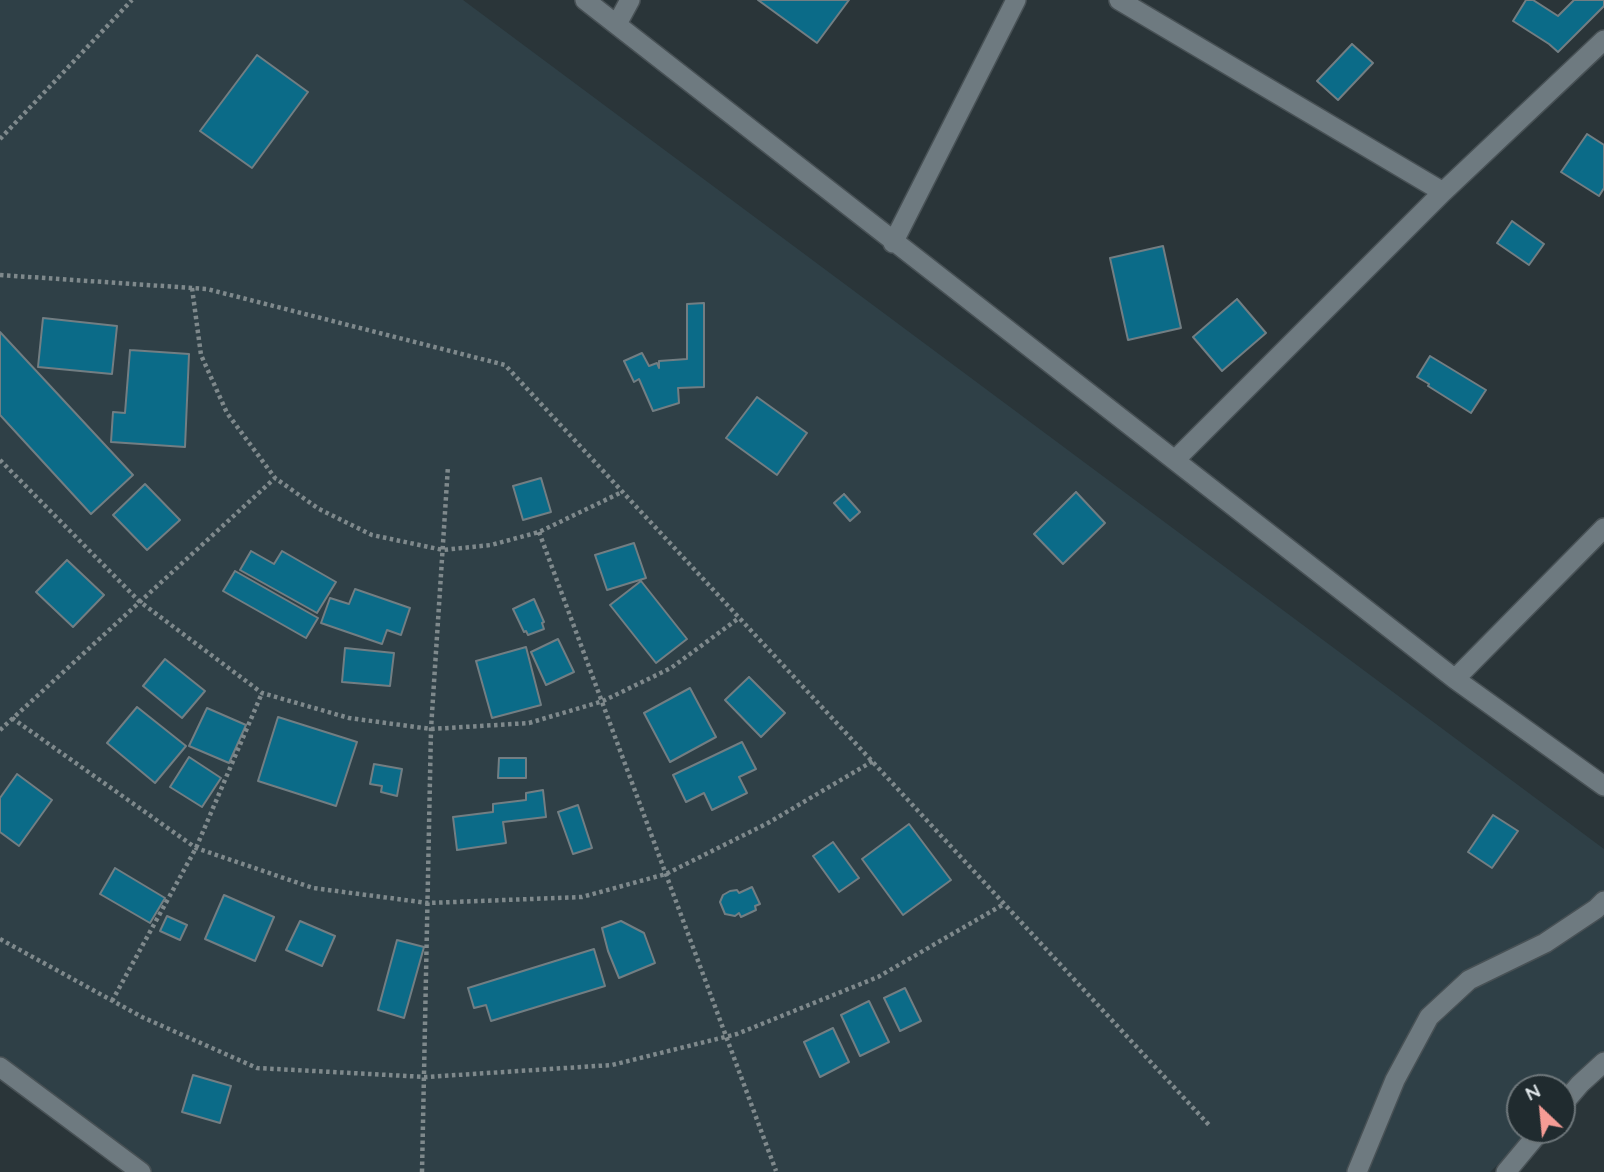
<!DOCTYPE html>
<style>
body{margin:0}
#map{position:relative;width:1604px;height:1172px;overflow:hidden;background:#2a3539;font-family:Quicksand,sans-serif}
canvas{display:block}
.north{position:absolute;left:1506px;top:1074px;width:70px;height:70px;box-sizing:border-box;background:#202b2f;border:2px solid #6d767a;border-radius:50%;rotate:334deg;font-size:19px;font-weight:700;line-height:28px;text-align:center;color:#e0e7ea}
.north::after{content:'';display:block;margin:auto;width:24px;height:32px;background:#f59c95;clip-path:polygon(50% 0,100% 100%,50% 72%,0 100%)}
</style>
<div id="map">
<canvas width="1604" height="1172"></canvas>
<div class="north">N</div>
</div>
<script>
const ctx = document.querySelector('canvas').getContext('2d');
ctx.lineJoin = 'round';
function fill(path, color) { ctx.fillStyle = color; ctx.fill(path, 'evenodd'); }
const toPath = rows => new Path2D(rows.map(r => 'M' + r).join(''));
function stroke(path, color, width, dash) { ctx.strokeStyle = color; ctx.lineWidth = width; ctx.lineCap = dash ? 'butt' : 'round'; ctx.setLineDash(dash || []); ctx.stroke(path); }
fill(toPath([
 [0,0,463,0,1604,849,1604,1066,1562,1105,1562,1088,1520,1088,1520,1130,1535,1130,1490,1172,141,1172,0,1067]
]), '#2f4047');
const building = toPath([
 [758,0,849,0,817,43,758,0],
 [1526,0,1533,0,1558,16,1574,0,1604,0,1604,6,1558,52,1549,44,1513,21,1526,0],
 [1352,44,1373,63,1338,100,1317,81,1352,44],
 [257,55,308,92,252,168,200,131,257,55],
 [1587,134,1604,145,1604,188,1599,196,1561,172,1587,134],
 [1512,221,1544,244,1529,265,1497,243,1512,221],
 [1163,246,1181,328,1128,340,1110,258,1163,246],
 [1237,299,1266,333,1222,371,1193,337,1237,299],
 [704,303,704,387,678,388,679,403,653,411,639,379,634,382,624,361,642,353,649,366,657,363,659,368,659,361,687,359,687,304,704,303],
 [43,318,117,326,112,374,38,367,43,318],
 [0,332,133,475,91,514,0,415,0,332],
 [130,350,189,354,185,447,111,442,113,412,125,413,130,350],
 [1430,356,1486,390,1471,413,1428,386,1429,384,1417,377,1430,356],
 [757,397,807,433,777,475,726,438,757,397],
 [541,478,551,512,523,520,513,486,541,478],
 [145,484,180,520,147,550,113,515,145,484],
 [1076,492,1105,523,1063,564,1034,534,1076,492],
 [844,494,860,512,850,521,834,503,844,494],
 [634,543,646,578,607,590,595,555,634,543],
 [251,551,274,564,282,551,336,582,317,613,240,570,251,551],
 [67,560,104,595,73,627,36,592,67,560],
 [235,571,318,618,306,638,223,591,235,571],
 [641,581,687,639,656,663,610,605,641,581],
 [355,589,410,608,401,635,387,630,382,644,321,623,330,598,349,604,355,589],
 [534,599,544,622,542,623,544,629,528,635,526,631,524,632,513,609,534,599],
 [558,639,574,672,546,685,531,652,558,639],
 [526,647,541,705,492,718,476,661,526,647],
 [345,648,394,653,390,686,342,682,345,648],
 [165,659,205,691,182,718,143,686,165,659],
 [749,677,785,713,761,737,725,700,749,677],
 [690,688,716,737,670,762,644,713,690,688],
 [137,707,186,746,155,783,107,743,137,707],
 [207,708,246,725,229,763,189,746,207,708],
 [278,717,357,742,336,806,258,781,278,717],
 [742,742,756,769,739,777,747,793,712,810,704,793,686,802,673,775,742,742],
 [189,757,221,778,202,807,170,787,189,757],
 [499,758,526,758,526,778,498,778,499,758],
 [374,764,402,769,397,796,381,792,382,786,370,784,374,764],
 [17,774,52,800,19,846,0,832,0,798,17,774],
 [543,790,546,817,503,822,506,843,457,850,453,817,493,812,493,804,526,800,526,793,543,790],
 [578,805,592,848,573,854,558,812,578,805],
 [1493,815,1518,831,1492,868,1468,852,1493,815],
 [909,824,951,880,903,915,862,859,909,824],
 [833,842,859,878,839,892,813,856,833,842],
 [115,868,165,898,150,923,100,894,115,868],
 [752,887,760,904,755,906,756,910,741,917,739,913,735,916,725,914,720,902,723,895,730,891,737,890,739,893,752,887],
 [224,895,274,917,255,961,205,939,224,895],
 [167,916,187,925,180,940,160,931,167,916],
 [300,921,335,936,322,966,286,950,300,921],
 [621,921,644,933,655,963,619,978,608,951,602,928,621,921],
 [397,940,424,947,404,1018,378,1010,397,940],
 [594,949,605,986,491,1021,486,1005,474,1008,468,988,594,949],
 [905,988,921,1021,900,1031,884,998,905,988],
 [869,1001,889,1042,860,1056,841,1015,869,1001],
 [833,1028,849,1062,820,1077,804,1042,833,1028],
 [193,1075,231,1086,220,1123,182,1112,193,1075]
]);
fill(building, '#0b6b88');
stroke(building, '#727e83', 2);
const minor = toPath([
 [585,0,1455,679,1604,786],
 [1119,0,1443,192],
 [617,24,630,0],
 [893,243,1016,0],
 [1175,460,1443,192,1604,40],
 [1455,679,1604,528],
 [0,1067,141,1172],
 [1562,1105,1580,1084,1604,1062],
 [1357,1172,1395,1080,1429,1017,1469,980,1545,943,1596,909,1604,901],
 [1506,1172,1541,1130]
]);
stroke(minor, '#485155', 22);
stroke(toPath([
 [0,139,132,0],
 [0,275,207,289,505,365,1209,1125],
 [192,288,201,355,227,413,275,478,319,509,372,535,443,550,491,545,539,532,622,492],
 [0,460,139,601,262,693,349,718,431,729,529,723,603,701,671,668,739,618],
 [539,532,776,1171],
 [12,718,196,848,313,888,428,903,582,897,666,874,768,823,873,761],
 [0,730,275,478],
 [0,939,142,1017,257,1068,426,1077,612,1065,737,1034,878,977,1004,904],
 [112,1001,196,848,262,693],
 [422,1172,431,729,448,466]
]), '#7f898c', 4.5, [3.5, 3.5]);
stroke(minor, '#6e7a80', 19);
</script>
